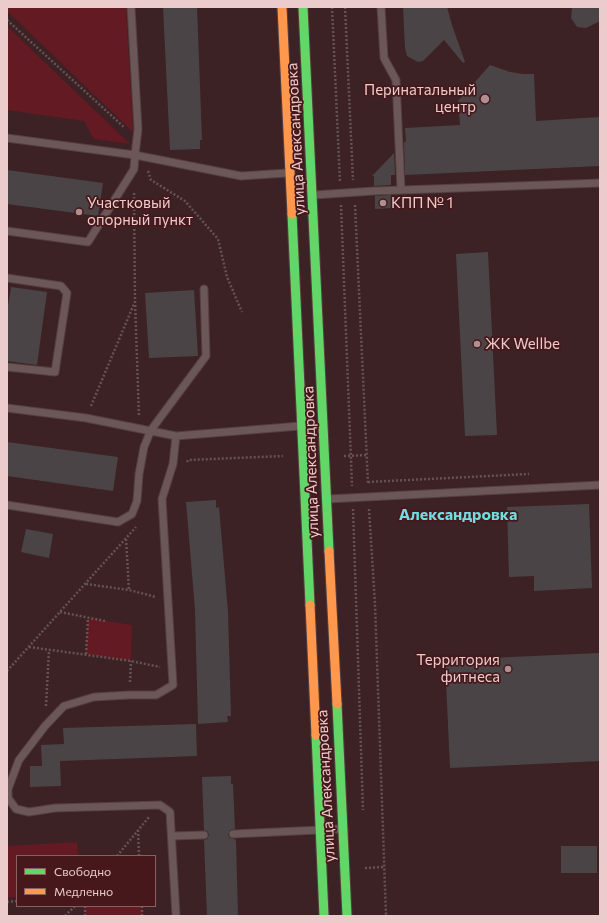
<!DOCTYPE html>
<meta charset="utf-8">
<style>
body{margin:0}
#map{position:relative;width:607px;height:923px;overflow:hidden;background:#3c2224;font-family:Commissioner,sans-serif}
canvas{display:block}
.frame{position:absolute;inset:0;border:8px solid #ebcbcb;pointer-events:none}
.legend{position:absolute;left:16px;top:855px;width:140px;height:52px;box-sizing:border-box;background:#46181b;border:1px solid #886061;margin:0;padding:5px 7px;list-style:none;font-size:12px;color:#ebcbcb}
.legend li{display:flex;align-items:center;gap:8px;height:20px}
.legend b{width:20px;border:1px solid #886061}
</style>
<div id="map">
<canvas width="607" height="923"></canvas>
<div class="frame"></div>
<ul class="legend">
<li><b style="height:5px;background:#63d668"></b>Свободно</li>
<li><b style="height:5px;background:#ff974d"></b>Медленно</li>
</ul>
</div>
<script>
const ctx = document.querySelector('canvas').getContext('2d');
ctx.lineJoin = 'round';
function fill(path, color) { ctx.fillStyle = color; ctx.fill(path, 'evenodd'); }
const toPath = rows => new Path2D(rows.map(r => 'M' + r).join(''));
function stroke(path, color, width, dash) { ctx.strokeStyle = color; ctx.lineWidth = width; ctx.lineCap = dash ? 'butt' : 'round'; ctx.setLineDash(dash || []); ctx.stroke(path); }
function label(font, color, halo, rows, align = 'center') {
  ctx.font = font + ' Commissioner,sans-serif'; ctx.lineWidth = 3.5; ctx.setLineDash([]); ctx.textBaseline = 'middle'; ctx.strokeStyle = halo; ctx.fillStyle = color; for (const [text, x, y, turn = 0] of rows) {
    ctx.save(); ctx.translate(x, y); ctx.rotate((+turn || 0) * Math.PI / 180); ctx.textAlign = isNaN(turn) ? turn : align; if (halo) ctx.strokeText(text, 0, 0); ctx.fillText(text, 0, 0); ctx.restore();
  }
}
fill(toPath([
 [7,7,126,7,133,132,7,11],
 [7,26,130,144,94,139,84,121,7,110],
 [88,618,132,625,131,661,86,654],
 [77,842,78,856,17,856,17,897,7,898,7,846],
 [85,906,142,906,142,916,85,916]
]), '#631a23');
fill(toPath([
 [163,7,197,7,202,140,200,140,200,149,170,150],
 [403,7,447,7,452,25,465,62,463,63,444,40,423,61,418,62,407,56,405,48],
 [572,7,600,7,600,21,586,28,577,27,571,18],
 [490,65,510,72,523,74,534,74,536,121,600,117,600,166,405,175,404,143,406,141,405,128,460,125,458,101],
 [394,153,395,175,391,175,391,185,374,186,374,176,372,176],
 [7,170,103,183,98,216,7,204],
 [391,195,392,208,375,209,375,196],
 [488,252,497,435,465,436,456,254],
 [11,287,47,292,37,365,7,361,7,312],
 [194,290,198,356,149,358,145,293],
 [7,442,118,457,113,491,7,476],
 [216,500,216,508,219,507,228,612,231,716,227,716,228,722,198,724,195,610,186,502],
 [589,504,592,588,534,591,534,576,509,577,507,507],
 [26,529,53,534,49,558,21,552],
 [600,653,600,761,450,768,445,660],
 [196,724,197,756,60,761,61,786,30,787,30,766,42,766,41,745,64,744,63,728],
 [231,776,231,784,233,784,235,829,230,830,228,835,230,838,235,839,236,841,238,916,207,916,204,840,207,839,209,835,208,832,204,830,202,777],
 [561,846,597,846,597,873,561,873]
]), '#4b4446');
const lane = toPath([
 [381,7,384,58,396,80,401,190],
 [7,138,135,155,138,129,131,7],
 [314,195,374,191,600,183],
 [7,231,88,242,134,169,135,155,241,176,287,173],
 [7,278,61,286,67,293,55,372,7,367],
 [7,408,86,418,176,436,300,426],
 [176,436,173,464,162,499,173,685,156,695,129,695,94,697,64,706,45,726,19,760,8,789,8,798,16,809,29,812,55,808,160,805,170,812,176,916],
 [328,499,600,485],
 [7,505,118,522,132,514,137,501,139,474,144,447,151,430,206,356,204,289],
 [233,834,340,829],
 [172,836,204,835]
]);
const fast = toPath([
 [303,7,329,551],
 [292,214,310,605],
 [337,704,347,916],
 [316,735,324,916]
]);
const slow = toPath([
 [282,7,292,214],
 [329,551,337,704],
 [310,605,316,735]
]);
stroke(lane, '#553f40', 9);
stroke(fast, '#553f40', 11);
stroke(slow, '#553f40', 11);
stroke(toPath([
 [332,7,340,182],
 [345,7,353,180],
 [7,20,125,128],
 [148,171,151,180,185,201,218,239,227,277,242,312],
 [134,193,135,301,139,416],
 [341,205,352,486],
 [355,205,368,484],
 [91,406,134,304],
 [344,456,367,455],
 [187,462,188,460,283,456],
 [368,482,529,474],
 [353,509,363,810],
 [369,509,375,604,386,916],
 [126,539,129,590],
 [86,584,129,590,156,597],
 [60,612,105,621],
 [29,647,131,661,160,667],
 [86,654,88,618],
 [7,671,136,527],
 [130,682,131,661],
 [46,706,49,650],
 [138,830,139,856],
 [117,856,149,817],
 [365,868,383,867],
 [7,902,17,901],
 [85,906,85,916],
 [142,906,142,916],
 [65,916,75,906]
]), '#655354', 2.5, [2, 2]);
stroke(lane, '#6b5757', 7);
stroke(fast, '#63d668', 9);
stroke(slow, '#ff974d', 9);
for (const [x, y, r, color] of [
 [485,99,5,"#ae9091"],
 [383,203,4,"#ae9091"],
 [79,212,4,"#ae9091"],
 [477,344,4,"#ae9091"],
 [508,669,4,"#ae9091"]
]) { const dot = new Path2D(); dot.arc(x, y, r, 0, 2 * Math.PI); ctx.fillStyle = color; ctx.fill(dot); stroke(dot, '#46181b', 1.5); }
label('15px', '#ebcbcb', '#46181b', [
 ["Перинатальный",476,90,"right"],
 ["центр",476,107,"right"],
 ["Участковый",87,203],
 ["опорный пункт",87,220],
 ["КПП № 1",391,203],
 ["ЖК Wellbe",485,344],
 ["Территория",500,660,"right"],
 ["фитнеса",500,677,"right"]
], 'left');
label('15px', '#ebcbcb', '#46181b', [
 ["улица Александровка",296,139,-93],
 ["улица Александровка",311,462,-92],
 ["улица Александровка",326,786,-93]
]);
label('bold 16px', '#71dde1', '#46181b', [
 ["Александровка",458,515]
]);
</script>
